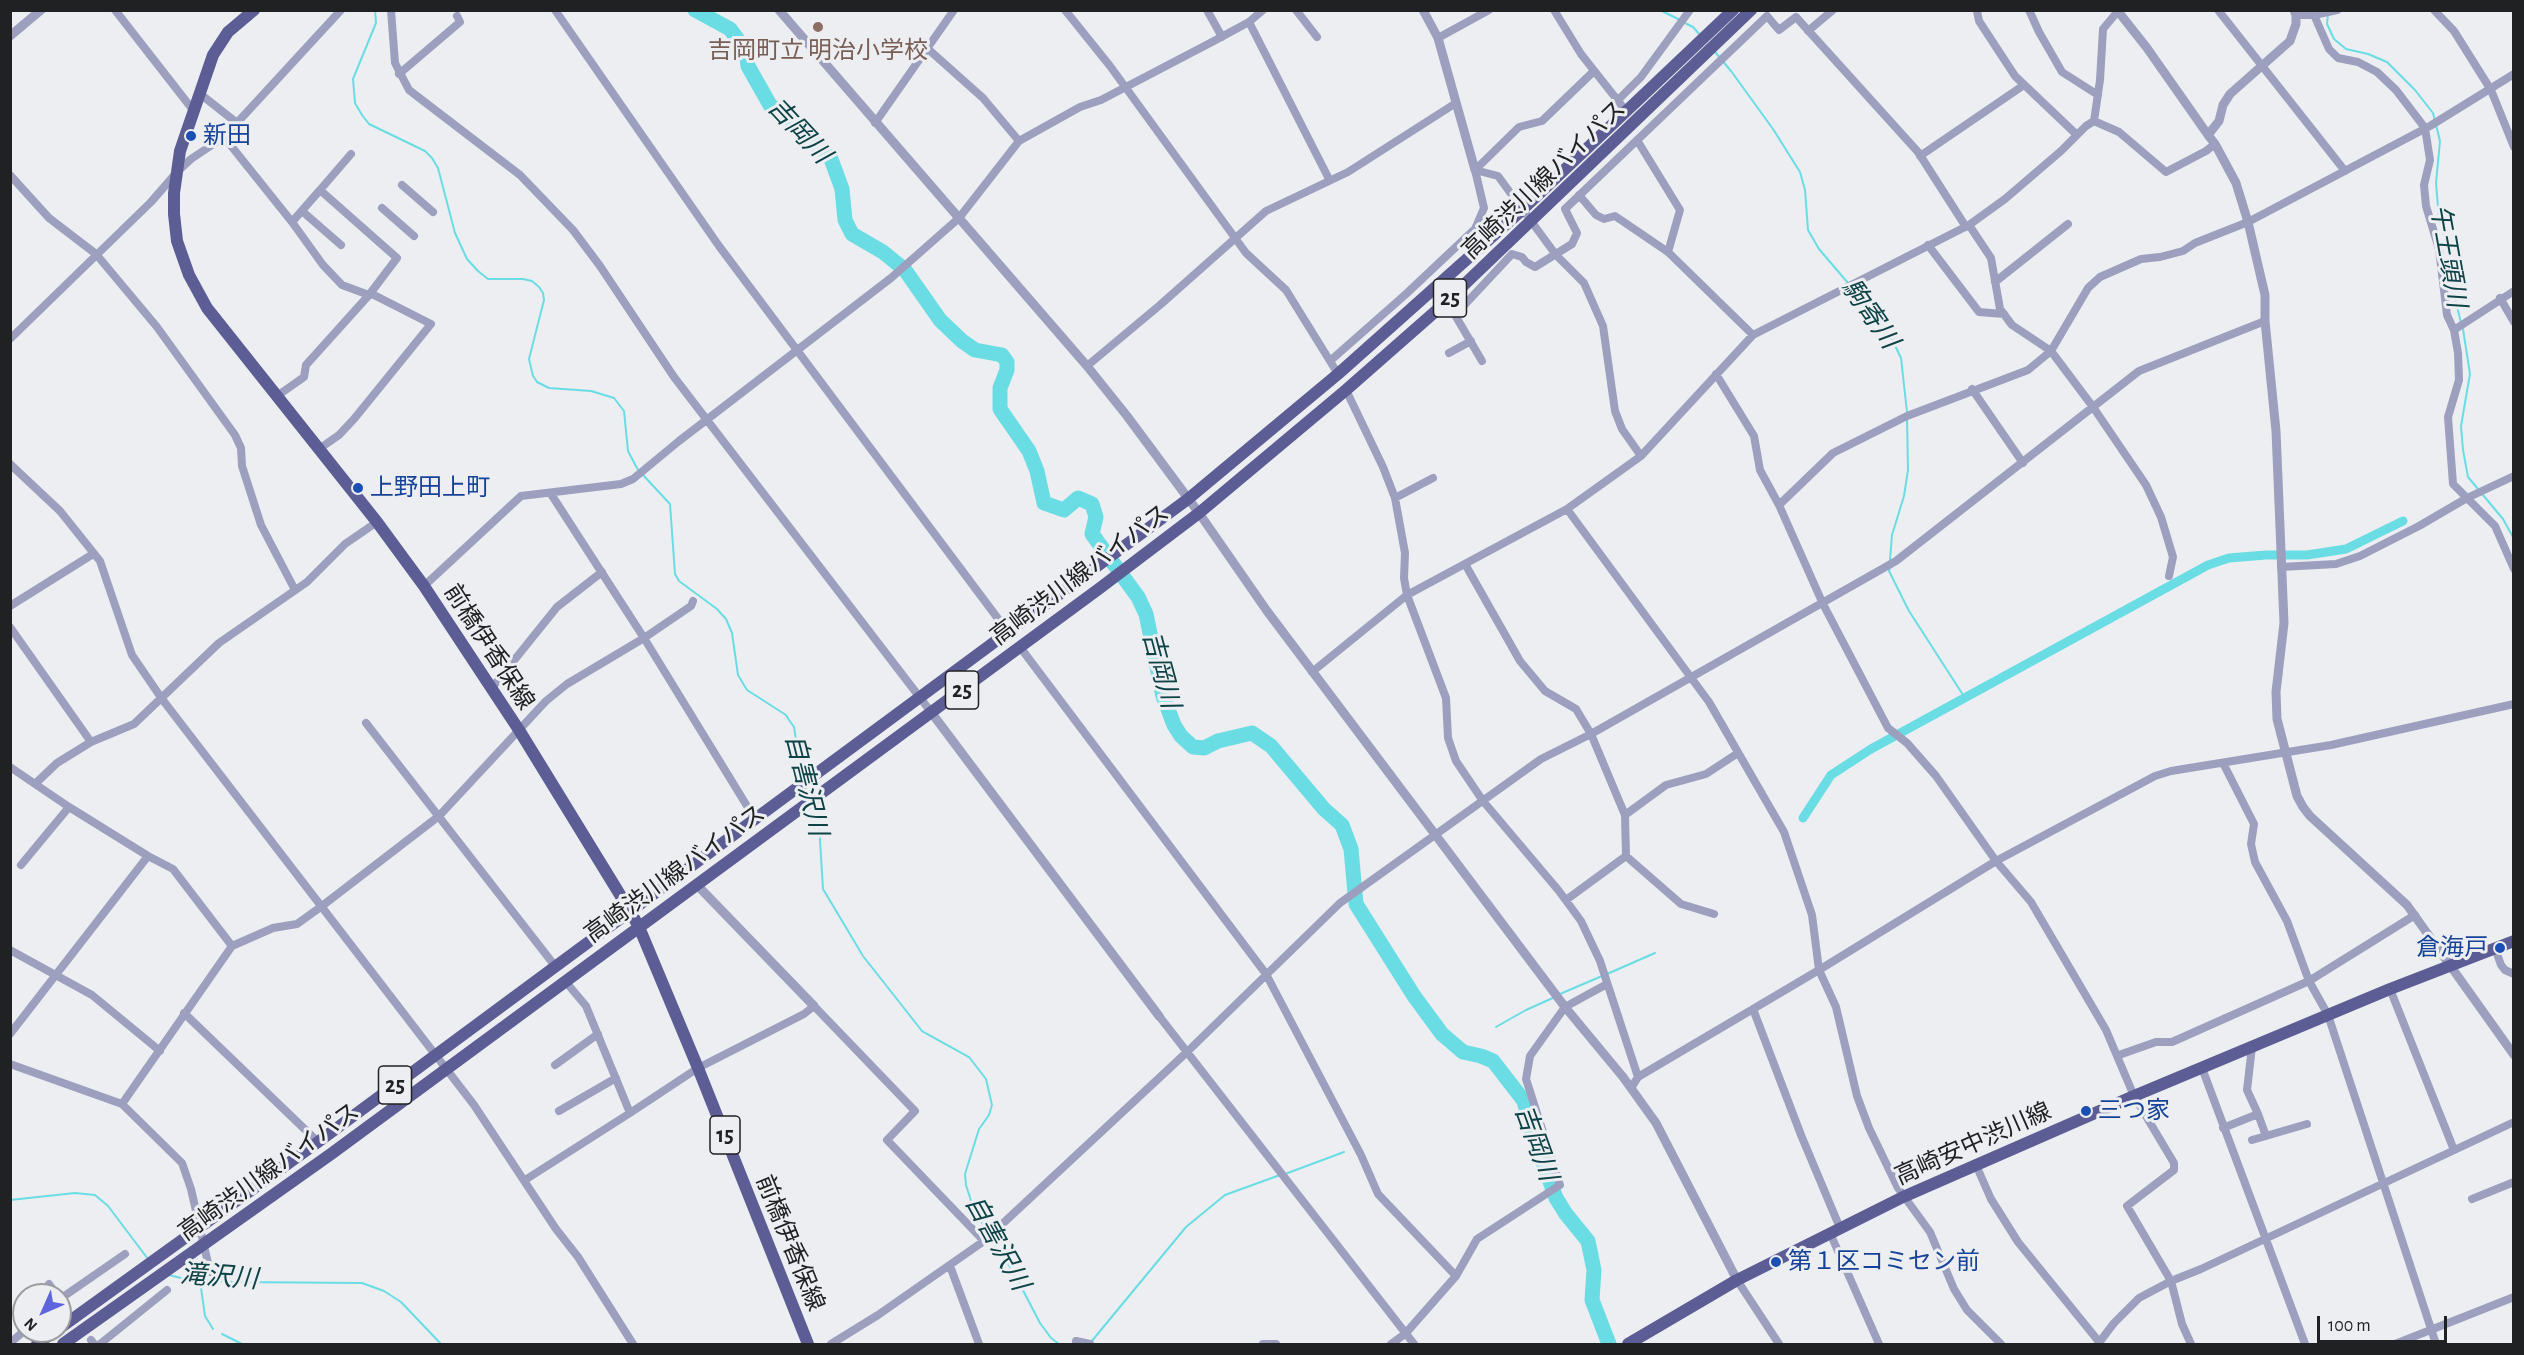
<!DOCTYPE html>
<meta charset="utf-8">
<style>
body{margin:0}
#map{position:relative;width:2524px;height:1355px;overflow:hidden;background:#eceef1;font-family:"Alegreya Sans",sans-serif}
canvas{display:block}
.frame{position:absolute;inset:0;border:12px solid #202122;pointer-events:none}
.north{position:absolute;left:12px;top:1283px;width:60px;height:60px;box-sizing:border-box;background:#eceef1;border:2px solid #9a9c9e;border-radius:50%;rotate:225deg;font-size:16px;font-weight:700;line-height:24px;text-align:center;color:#202122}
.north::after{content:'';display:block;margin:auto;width:21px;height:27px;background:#5d64dc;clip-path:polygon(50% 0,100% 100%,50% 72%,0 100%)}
.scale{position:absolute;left:2317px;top:1316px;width:130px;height:27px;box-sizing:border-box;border:3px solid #202122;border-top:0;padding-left:8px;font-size:18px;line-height:21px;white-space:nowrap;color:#202122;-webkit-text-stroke:4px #eceef1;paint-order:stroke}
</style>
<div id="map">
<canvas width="2524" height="1355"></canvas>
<div class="frame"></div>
<div class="north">N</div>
<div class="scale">100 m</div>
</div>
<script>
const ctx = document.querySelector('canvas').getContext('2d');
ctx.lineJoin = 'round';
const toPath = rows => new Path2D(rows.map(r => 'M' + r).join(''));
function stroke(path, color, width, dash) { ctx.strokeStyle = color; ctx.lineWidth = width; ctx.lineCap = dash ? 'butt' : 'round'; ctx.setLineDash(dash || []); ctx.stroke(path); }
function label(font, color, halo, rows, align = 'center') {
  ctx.font = font + ' "Alegreya Sans","Noto Sans JP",sans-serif'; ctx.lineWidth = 6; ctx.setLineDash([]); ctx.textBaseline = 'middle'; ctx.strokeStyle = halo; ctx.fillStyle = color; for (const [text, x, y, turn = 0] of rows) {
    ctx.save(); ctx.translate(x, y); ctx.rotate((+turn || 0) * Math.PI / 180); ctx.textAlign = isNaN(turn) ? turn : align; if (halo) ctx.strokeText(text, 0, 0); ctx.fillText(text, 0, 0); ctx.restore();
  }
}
stroke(toPath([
 [375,10,376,23,353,79,355,103,362,115,369,124,425,151,432,158,438,168,455,233,467,259,478,271,488,279,523,279,532,281,539,287,543,293,544,300,529,359,533,376,537,382,549,388,591,391,614,398,624,411,628,451,638,470],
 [1660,10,1680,20],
 [2328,14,2327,24,2334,39,2346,49,2368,54,2387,62,2415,90,2433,113,2440,141,2436,183,2439,219,2457,277,2455,298,2461,323],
 [1685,23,1693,27,1701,36],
 [1715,52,1731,71,1773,129,1800,172,1805,190,1808,230,1819,249,1848,283],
 [1852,288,1891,337,1901,358,1907,412],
 [2463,329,2470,374,2461,426,2463,450,2468,477,2503,519,2514,539],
 [643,475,670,504,675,574,679,581,717,609,726,619,732,633,738,675,747,690,786,715,789,720,794,727,802,780],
 [1890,560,1892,535,1904,496,1908,470,1907,418],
 [1890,566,1889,571,1909,611,1965,698],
 [812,805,819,824,823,889,863,956,922,1031,969,1057,986,1079,992,1105,989,1115,979,1129,965,1174,966,1185,972,1204,988,1234],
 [1607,974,1655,953],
 [1560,994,1602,976],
 [1496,1027,1526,1010,1555,997],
 [1285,1174,1344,1152],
 [10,1200,75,1193,95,1195,108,1206,148,1259],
 [991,1239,1014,1273,1040,1323,1051,1338,1059,1344],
 [169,1275,185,1279,233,1282,362,1283,384,1291,401,1302,441,1344],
 [200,1281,205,1316,213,1329],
 [222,1334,242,1344],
 [1091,1342,1186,1227,1225,1195,1280,1175]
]), '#6adde4', 2);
stroke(toPath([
 [1803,818,1831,775,1871,749,2208,565,2229,558,2266,555,2307,555,2346,549,2403,521]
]), '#6adde4', 9);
stroke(toPath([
 [695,10,730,29,746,51,748,66,770,105,797,125,831,159,842,189,845,220,852,234,883,252,905,270,940,320,962,341,975,350,1002,355,1007,362,1007,370,1000,388,1000,409,1029,451,1037,471,1044,503,1064,510,1078,498,1092,504,1096,517,1092,534,1138,597,1146,614,1163,696,1174,725,1181,736,1193,747,1204,748,1218,741,1252,733,1271,746,1324,809,1342,825,1351,849,1356,904,1414,996,1442,1034,1463,1052,1481,1056,1493,1061,1524,1101,1532,1132,1556,1198,1566,1214,1588,1241,1594,1270,1592,1300,1609,1344]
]), '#6adde4', 15);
stroke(toPath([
 [115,10,193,110],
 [391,10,395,63,409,90,520,175,573,230,600,266,674,377,931,712],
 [555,10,719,246,1008,632],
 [1065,10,1110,66,1246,253,1286,290,1330,361],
 [1207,10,1222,37],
 [1296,10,1317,37],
 [1554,10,1581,54,1626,111],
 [2029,10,2039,32,2062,72,2098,95],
 [2218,10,2345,171],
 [2434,10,2454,31,2491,90,2514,147],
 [1977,11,1979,21,2015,76,2077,135],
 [2296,15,2314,15,2337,10],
 [2314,15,2329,49,2338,58,2358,62,2377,72,2396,90,2425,128,2430,160,2424,185,2426,206,2439,249,2447,315,2454,330,2458,353,2459,380,2448,417,2453,484,2495,526,2514,569],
 [1249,22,1329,179],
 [1808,31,1833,10],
 [1438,38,1489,10],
 [928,49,983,98,1019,141],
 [399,74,460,22,457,16],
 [199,93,237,123],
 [1618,100,1641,77,1690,10],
 [2094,121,2119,132,2166,172,2206,151,2215,144],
 [2094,121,2100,80,2103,29,2118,11],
 [875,123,954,10],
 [224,137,292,222,323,265,342,285,369,295,372,294,431,324,354,419,339,435,319,449],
 [1637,140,1680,210,1668,252],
 [1920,156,2024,85],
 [1475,170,1498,176,1556,255,1584,283,1603,326,1615,411,1622,429,1641,456],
 [1475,170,1519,127,1542,121,1594,71],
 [10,175,49,218,96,254,157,327,235,435,241,448,242,466,261,525,295,590],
 [402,185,433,212],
 [320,190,351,154],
 [1579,195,1596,215,1604,219,1615,216,1668,252,1753,335],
 [382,208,414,236],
 [302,211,341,245],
 [1969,225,1991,258,2000,309,2012,325,2051,351,2093,407,2146,485,2161,517,2173,557,2169,576],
 [1928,245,1979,312,2004,314],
 [1995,282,2068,224],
 [2500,298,2514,322],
 [1445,303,1455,315,1512,254,1522,257,1526,262,1535,267,1572,244,1577,233,1565,209,1767,16,1779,30,1796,17,1918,152,1966,227],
 [1455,315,1482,361],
 [2454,330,2514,291],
 [10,339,151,202,178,171,191,159,224,137,341,10],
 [1449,353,1471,341],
 [1087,366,1160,305,1266,211,1348,172,1456,103],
 [1338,374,1330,361,1406,294,1475,229,1484,208,1475,170],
 [1716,374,1754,436,1760,470,1779,505,1823,604,1888,728,1907,743,1936,776,1996,861,2031,902,2106,1030,2134,1096,2174,1163,2174,1170,2127,1206,2171,1281,2182,1324,2191,1344],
 [1972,389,2023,463],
 [1346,390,1383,467,1395,498,1405,553,1404,578,1407,595,1446,698,1448,738,1456,761,1483,801,1559,891,1581,921,1600,961,1638,1077,1631,1088],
 [277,396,304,377,306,365,369,295,397,258,320,190,292,222],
 [10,464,60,511,100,561,132,655,162,699,474,1105,556,1229,578,1257,633,1344],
 [551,494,644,638,755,819],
 [1395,498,1433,478],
 [1779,505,1833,453,1907,416,2028,370,2051,351,2088,288,2100,277,2141,259,2160,257,2183,251,2195,243,2248,222,2430,126,2514,74],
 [1567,509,1709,702,1784,832,1812,915,1819,970,1836,1007,1857,1096,1869,1128,1898,1188,1930,1232,1954,1289,1967,1310,2001,1344],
 [1465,564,1520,661,1545,691,1576,709,1591,734,1625,815,1626,856,1681,904,1714,914],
 [2281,567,2336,564,2360,556,2419,526,2467,498,2514,476],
 [424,586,521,496,621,484,633,479,679,441,891,278,959,218,1019,141,1080,107,1101,100,1212,42,1249,22,1263,10],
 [10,606,93,554],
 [10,627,91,742],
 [1020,647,1266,974,1361,1155,1378,1194,1456,1276],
 [1312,672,1407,595,1567,509,1641,456,1753,335,1969,225,2005,199,2061,151,2086,126,2094,121],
 [491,689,557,607,602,572],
 [366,723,555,966],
 [2223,763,2254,824,2251,844,2255,862,2287,921,2309,981,2328,1015,2436,1344],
 [10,767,69,807,148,856,173,869,232,946],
 [35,784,57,763,91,742,134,724,219,643,307,582,345,544,377,522],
 [1625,815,1666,785,1706,774,1738,753],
 [21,865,69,807],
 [1566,900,1626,856],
 [2495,948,2501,965,2505,970,2514,974],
 [10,950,92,995,160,1051],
 [2390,989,2454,1150],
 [1753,1009,1801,1135,1840,1228],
 [184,1013,318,1142],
 [1159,1016,1414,1344],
 [10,1034,148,856],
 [2119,1055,2156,1042,2172,1042,2309,981,2415,915],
 [10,1064,122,1104,182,1163,191,1189,210,1272],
 [555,1065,598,1034],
 [2202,1068,2305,1344],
 [1638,1077,1819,970,1996,861,2155,776,2171,771,2331,745,2514,704],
 [122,1104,232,946,273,928,297,924,322,906,439,816,546,701,567,684,644,638,691,606,693,601],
 [559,1111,616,1078],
 [630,1113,698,1068,804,1014,814,1006,915,1111,887,1140,984,1241],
 [2258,1114,2266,1136],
 [2223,1128,2258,1114,2247,1090,2252,1047],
 [2252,1140,2307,1124],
 [1976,1165,1991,1199,2018,1242,2100,1343],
 [525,1180,630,1113,586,1006,565,981],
 [2472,1199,2514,1182],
 [1830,1233,1879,1344],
 [950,1266,979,1344],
 [1737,1280,1779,1344],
 [49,1284,57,1295],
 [60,1299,125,1254],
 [60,1299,67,1309],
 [91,1340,94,1344],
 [1076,1341,1090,1344],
 [10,1343,24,1331],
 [100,1344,167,1290],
 [831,1344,878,1315,984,1241,1187,1052,1340,903,1541,759,1591,734,1896,561,2139,371,2265,321],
 [1263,1344,1276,1344],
 [1391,1344,1405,1334,1456,1276,1477,1239,1560,1185,1526,1079,1530,1056,1565,1007,1607,984],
 [2098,1344,2114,1323,2139,1298,2171,1281,2201,1269,2514,1122],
 [2395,1344,2514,1297]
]), '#9d9fbf', 8);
stroke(toPath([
 [779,10,1087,366,1127,416,1199,513,1267,611,1565,1007,1623,1077,1656,1123,1737,1280],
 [1423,10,1438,38,1475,170],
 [2117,10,2147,48,2208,135],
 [2294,10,2296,15,2296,24,2290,41,2230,94,2223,105,2219,121,2208,135,2215,144,2236,183,2248,222,2265,295,2265,321,2276,431,2284,623,2276,692,2277,719,2297,796,2303,807,2310,816,2407,905,2514,1055],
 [10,36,41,10],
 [931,712,1159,1016],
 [697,885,814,1006]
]), '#9d9fbf', 9);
stroke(toPath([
 [254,10,228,32,213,55,180,151,174,193,174,214,177,241,189,275,207,308,377,522,424,586,519,730,630,911,639,927,698,1068,808,1344],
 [60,1328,318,1142,1188,499,1338,374,1522,210,1733,10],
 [37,1344,55,1331],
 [63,1344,331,1154,1100,588,1199,513,1346,390,1445,303,1751,10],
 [1628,1344,1737,1280,1903,1197,2134,1096,2390,989,2514,941]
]), '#5d5d95', 12);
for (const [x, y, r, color] of [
 [818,27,6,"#8d6e63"],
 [191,136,6,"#1a4fb4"],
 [358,488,6,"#1a4fb4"],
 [2500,948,6,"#1a4fb4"],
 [2086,1111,6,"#1a4fb4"],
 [1776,1262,6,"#1a4fb4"]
]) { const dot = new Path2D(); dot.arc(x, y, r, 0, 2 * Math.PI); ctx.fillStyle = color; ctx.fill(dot); stroke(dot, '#eceef1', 2); }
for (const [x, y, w] of [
 [1450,298,33],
 [962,690,33],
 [395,1085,33],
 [725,1135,30]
]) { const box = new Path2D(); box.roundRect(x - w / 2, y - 19, w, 38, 4.5); ctx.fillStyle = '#eceef1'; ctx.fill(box); stroke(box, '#202122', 1.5); }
label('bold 22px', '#202122', null, [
 ["25",1450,298],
 ["25",962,690],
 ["25",395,1085],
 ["15",725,1135]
]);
label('24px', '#785e54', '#eceef1', [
 ["吉岡町立 明治小学校",818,51]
]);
label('24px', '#164399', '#eceef1', [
 ["新田",203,136],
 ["上野田上町",370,488],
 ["倉海戸",2488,948,"right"],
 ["三つ家",2098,1111],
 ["第１区コミセン前",1788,1262]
], 'left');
label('24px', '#202122', '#eceef1', [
 ["高崎渋川線バイパス",1544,180,-44],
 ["高崎渋川線バイパス",1080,575,-37],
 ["前橋伊香保線",489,647,57],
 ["高崎渋川線バイパス",675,874,-36],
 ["高崎安中渋川線",1973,1144,-24],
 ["高崎渋川線バイパス",269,1172,-36],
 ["前橋伊香保線",790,1243,68]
]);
label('italic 26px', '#0d4346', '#eceef1', [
 ["吉岡川",799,131,47],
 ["午王頭川",2448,256,80],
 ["駒寄川",1870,314,55],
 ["吉岡川",1161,670,75],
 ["自害沢川",806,785,76],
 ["吉岡川",1536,1143,70],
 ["自害沢川",997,1243,61],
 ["滝沢川",219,1277,4]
]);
</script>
